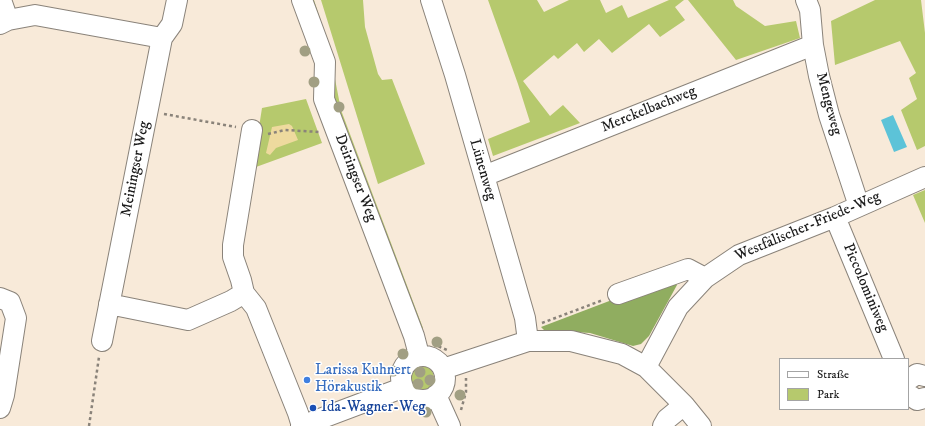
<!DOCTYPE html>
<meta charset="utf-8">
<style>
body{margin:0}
#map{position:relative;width:925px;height:426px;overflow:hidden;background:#f8ead9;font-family:"IM FELL DW Pica",serif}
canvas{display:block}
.legend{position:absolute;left:779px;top:358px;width:130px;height:52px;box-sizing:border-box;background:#fff;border:1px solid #a4a4a4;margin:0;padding:5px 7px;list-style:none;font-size:12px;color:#1c1c1c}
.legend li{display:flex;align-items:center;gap:8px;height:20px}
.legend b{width:20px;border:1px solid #a4a4a4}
</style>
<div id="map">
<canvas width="925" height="426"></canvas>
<ul class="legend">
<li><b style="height:5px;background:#fff"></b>Straße</li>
<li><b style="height:11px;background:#b6c96d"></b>Park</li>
</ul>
</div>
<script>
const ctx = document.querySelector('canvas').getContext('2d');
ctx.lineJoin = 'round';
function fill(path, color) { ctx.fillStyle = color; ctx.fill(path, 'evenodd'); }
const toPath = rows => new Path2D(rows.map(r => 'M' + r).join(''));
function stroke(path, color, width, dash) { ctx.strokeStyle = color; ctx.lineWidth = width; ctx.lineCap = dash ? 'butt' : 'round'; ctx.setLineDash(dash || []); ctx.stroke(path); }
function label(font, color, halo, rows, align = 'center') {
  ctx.font = font + ' "IM FELL DW Pica",serif'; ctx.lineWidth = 3; ctx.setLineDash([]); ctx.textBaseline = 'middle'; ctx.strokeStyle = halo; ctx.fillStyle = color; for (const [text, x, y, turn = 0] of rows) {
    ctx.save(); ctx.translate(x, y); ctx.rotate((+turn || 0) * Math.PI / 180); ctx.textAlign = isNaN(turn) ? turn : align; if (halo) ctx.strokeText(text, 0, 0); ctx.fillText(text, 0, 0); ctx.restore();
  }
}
fill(toPath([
 [309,0,314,0,328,43,341,110,347,126,423,328,419,330,331,91],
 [321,0,363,0,365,27,378,74,382,80,392,79,425,164,378,184],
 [488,0,537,0,544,12,569,0,600,0,606,13,622,5,628,18,669,0,684,0,675,7,685,20,660,37,649,24,612,53,599,39,584,52,577,43,558,59,554,55,523,81,550,116,563,105,580,123,493,156,488,139,530,122,518,84],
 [688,0,733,0,736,6,765,26,796,21,800,38,736,60],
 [875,0,921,0,925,33,925,146,917,150,901,110,917,99,909,78,916,73,900,41,835,65,831,21],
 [306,99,322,143,256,167,260,146,257,140,262,108],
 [925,190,925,223,913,195],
 '410 378a12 12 0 1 1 24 0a12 12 0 1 1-24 0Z'
]), '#b6c96d');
fill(toPath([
 [667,279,673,279,677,285,649,336,641,344,633,346,590,333,544,330,541,327]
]), '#90ad60');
fill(toPath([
 [289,124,292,126,298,140,276,148,270,155,266,153,272,127]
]), '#eeda9e');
fill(toPath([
 [893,115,907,147,894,152,881,120]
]), '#5cc3d8');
const minor = toPath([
 [1,0,8,20],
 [302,0,325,62,324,99,414,336,419,355],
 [431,0,455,75,525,318,528,341],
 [806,0,810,10,813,45,819,76,829,115,859,206],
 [0,24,8,20,35,15,162,38],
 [484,176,813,45],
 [835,217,894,359],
 [244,293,241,280,233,257,233,245,252,130],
 [618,294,688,269,705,278],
 [0,298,10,302,16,318,4,395,0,408],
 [109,304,188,320,231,301,244,293,256,308,298,413,302,426],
 [102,341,162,38,172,24,177,0],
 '401 378a22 22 0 1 1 44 0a22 22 0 1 1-44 0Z',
 [646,367,678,307,705,278,739,255,835,217,925,177],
 [443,369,528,341,571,341,622,354,646,367,684,405,701,426],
 [908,380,917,374,925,376],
 [908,394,917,400,925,398],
 [436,395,450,426],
 [301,426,402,388],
 [663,426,667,419,684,405]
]);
stroke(minor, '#8a837a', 22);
stroke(toPath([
 [164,114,236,127],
 [268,134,285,130,320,132],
 [542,323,603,300],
 [433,344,447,350],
 [461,410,466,392,466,378],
 [89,426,99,357]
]), '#8a837a', 2.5, [3, 3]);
stroke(minor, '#fff', 20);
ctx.fillStyle = '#a19f83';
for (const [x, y] of [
 [305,51],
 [314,82],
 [339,107],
 [437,342],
 [403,354],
 [393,371],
 [420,372],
 [430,380],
 [418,384],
 [460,395],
 [407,405],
 [426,412]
]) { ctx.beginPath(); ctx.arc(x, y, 5.5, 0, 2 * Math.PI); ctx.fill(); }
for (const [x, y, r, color] of [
 [307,380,4,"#3f7fe0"],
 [313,408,4,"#1a4fb4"]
]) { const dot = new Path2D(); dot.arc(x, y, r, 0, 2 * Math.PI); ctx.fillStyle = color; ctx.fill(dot); stroke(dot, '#fff', 1.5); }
label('15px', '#1c1c1c', '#fff', [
 ["Mengeweg",828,104,75],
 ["Merckelbachweg",649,110,-22],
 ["Meiningser Weg",136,169,-79],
 ["Lünenweg",482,170,74],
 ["Deiringser Weg",355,178,69],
 ["Westfälischer-Friede-Weg",808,227,-23],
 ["Piccolominiweg",865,288,67]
]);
label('15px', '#366cbe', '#fff', [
 ["Larissa Kuhnert",315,371],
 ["Hörakustik",315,388]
], 'left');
label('15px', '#164399', '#fff', [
 ["Ida-Wagner-Weg",321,408]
], 'left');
</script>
